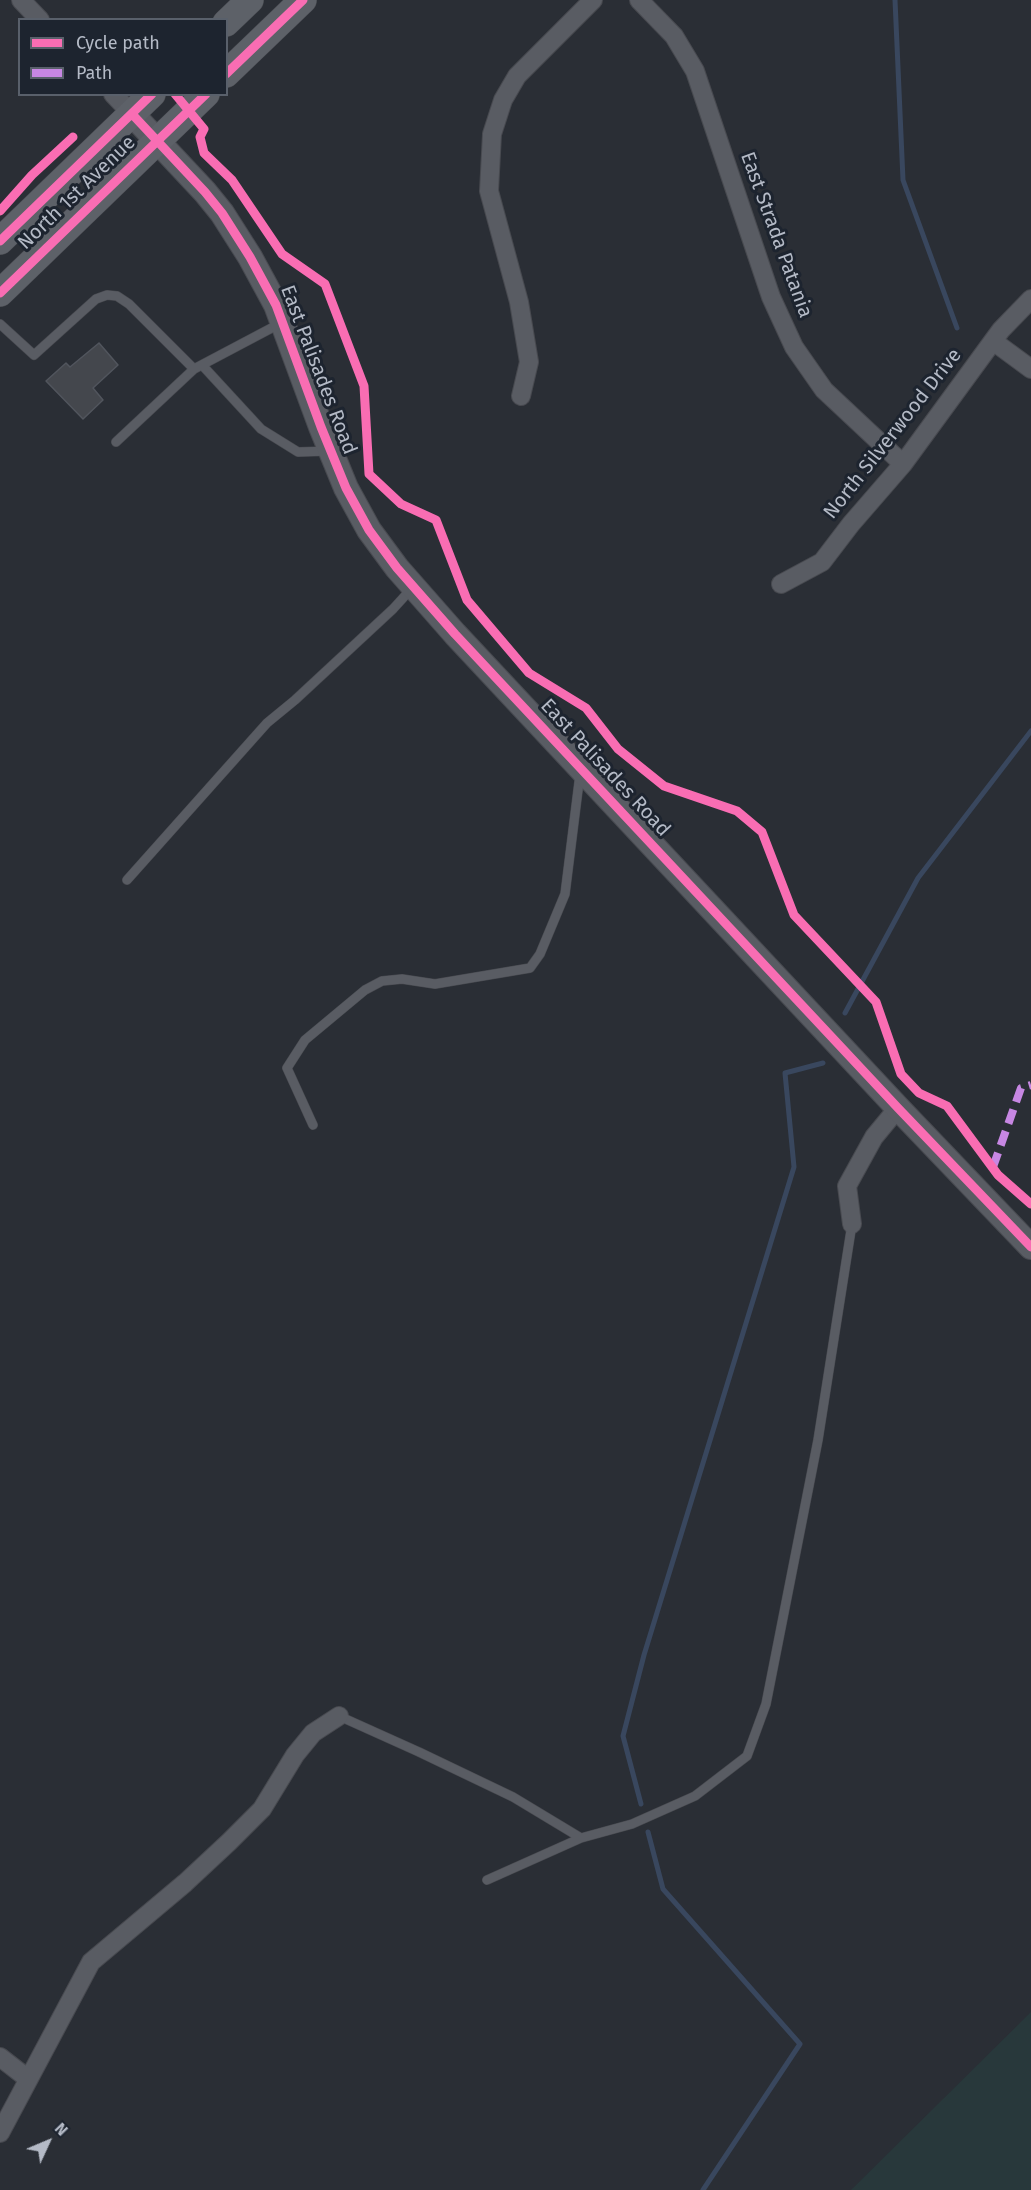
<!DOCTYPE html>
<style>
body{margin:0}
#map{position:relative;width:1031px;height:2190px;overflow:hidden;background:#2a2e35;font-family:"Fira Sans",sans-serif}
canvas{display:block}
.legend{position:absolute;left:18px;top:18px;width:210px;height:78px;box-sizing:border-box;background:#1d242f;border:2px solid #59606b;margin:0;padding:8px 10px;list-style:none;font-size:18px;color:#b4bac6}
.legend li{display:flex;align-items:center;gap:12px;height:30px}
.legend b{width:30px;border:2px solid #59606b}
.north{position:absolute;left:18px;top:2112px;width:60px;height:60px;-webkit-text-stroke:4px #1d242f;paint-order:stroke;rotate:46deg;font-size:16px;font-weight:700;line-height:24px;text-align:center;color:#b4bac6}
.north::after{content:'';display:block;margin:auto;width:21px;height:27px;background:#b4bac6;clip-path:polygon(50% 0,100% 100%,50% 72%,0 100%)}
</style>
<div id="map">
<canvas width="1031" height="2190"></canvas>
<ul class="legend">
<li><b style="height:8px;background:#f96db3"></b>Cycle path</li>
<li><b style="height:8px;background:#c787e3"></b>Path</li>
</ul>
<div class="north">N</div>
</div>
<script>
const ctx = document.querySelector('canvas').getContext('2d');
ctx.lineJoin = 'round';
function fill(path, color) { ctx.fillStyle = color; ctx.fill(path, 'evenodd'); }
const toPath = rows => new Path2D(rows.map(r => 'M' + r).join(''));
function stroke(path, color, width, dash) { ctx.strokeStyle = color; ctx.lineWidth = width; ctx.lineCap = dash ? 'butt' : 'round'; ctx.setLineDash(dash || []); ctx.stroke(path); }
function label(font, color, halo, rows, align = 'center') {
  ctx.font = font + ' "Fira Sans",sans-serif'; ctx.lineWidth = 6; ctx.setLineDash([]); ctx.textBaseline = 'middle'; ctx.strokeStyle = halo; ctx.fillStyle = color; for (const [text, x, y, turn = 0] of rows) {
    ctx.save(); ctx.translate(x, y); ctx.rotate((+turn || 0) * Math.PI / 180); ctx.textAlign = isNaN(turn) ? turn : align; if (halo) ctx.strokeText(text, 0, 0); ctx.fillText(text, 0, 0); ctx.restore();
  }
}
fill(toPath([
 [1031,2012,1031,2190,851,2190]
]), '#28383b');
stroke(toPath([
 [895,0,903,180,957,328],
 [845,1013,918,878,1031,731],
 [641,1804,623,1736,644,1655,794,1167,785,1073,823,1063],
 [648,1832,663,1889,800,2044,703,2190]
]), '#39475e', 5);
const building = toPath([
 [99,343,118,365,93,388,103,400,83,419,46,381,66,363,70,367,99,343]
]);
fill(building, '#44474d');
stroke(building, '#51555d', 1.5);
const service = toPath([
 [0,324,34,355,96,299,107,295,117,296,129,304,194,369,281,323],
 [202,365,261,429,298,452,330,451],
 [116,442,194,369],
 [127,880,267,723,295,700,393,609,413,587],
 [313,1125,287,1068,305,1040,365,990,382,981,402,979,435,984,530,968,540,954,565,894,580,774],
 [339,1716,419,1752,513,1797,581,1838],
 [487,1880,581,1838,632,1824,695,1796,747,1756,766,1704,818,1440,852,1224]
]);
const minor = toPath([
 [21,0,40,20],
 [639,0,674,36,695,71,771,297,794,347,824,390,903,464],
 [113,94,132,114],
 [993,341,1031,369],
 [521,396,529,362,519,302,489,191,492,134,503,100,517,76,593,0],
 [781,584,822,562,851,524,903,464,1001,330,1031,299],
 [852,1224,847,1186,874,1137,898,1108],
 [0,2057,27,2078],
 [0,2133,91,1962,185,1883,229,1842,262,1809,295,1755,313,1733,339,1716]
]);
const tertiary = toPath([
 [132,114,205,192,222,213,250,257,276,305,321,427,346,488,369,530,397,568,455,634,898,1108,1031,1247]
]);
const secondary = toPath([
 [226,23,250,0],
 [226,74,303,0],
 [0,241,152,94],
 [0,293,206,94]
]);
stroke(service, '#484a50', 10);
stroke(minor, '#484a50', 20);
stroke(tertiary, '#484a50', 26);
stroke(secondary, '#484a50', 28);
stroke(service, '#595c63', 9);
stroke(minor, '#595c63', 18);
stroke(tertiary, '#595c63', 24);
stroke(secondary, '#5d6168', 27);
stroke(toPath([
 [993,1167,1021,1088,1031,1085]
]), '#c787e3', 8, [15, 8]);
stroke(toPath([
 [226,74,303,0],
 [175,94,204,129,200,137,204,153,232,180,282,254,325,284,364,386,369,474,401,504,436,520,467,600,529,673,586,708,618,749,664,786,737,811,762,832,794,915,876,1002,901,1074,919,1093,947,1106,998,1175,1031,1204],
 [132,114,205,192,222,213,250,257,276,305,321,427,346,488,369,530,397,568,455,634,898,1108,1031,1247],
 [0,211,32,175,73,137],
 [0,241,152,94],
 [0,293,206,94]
]), '#f96db3', 9);
label('20px', '#b4bac6', '#1d242f', [
 ["North 1st Avenue",77,193,-44],
 ["East Strada Patania",776,235,70],
 ["East Palisades Road",318,370,69],
 ["North Silverwood Drive",893,434,-52],
 ["East Palisades Road",605,768,47]
]);
</script>
